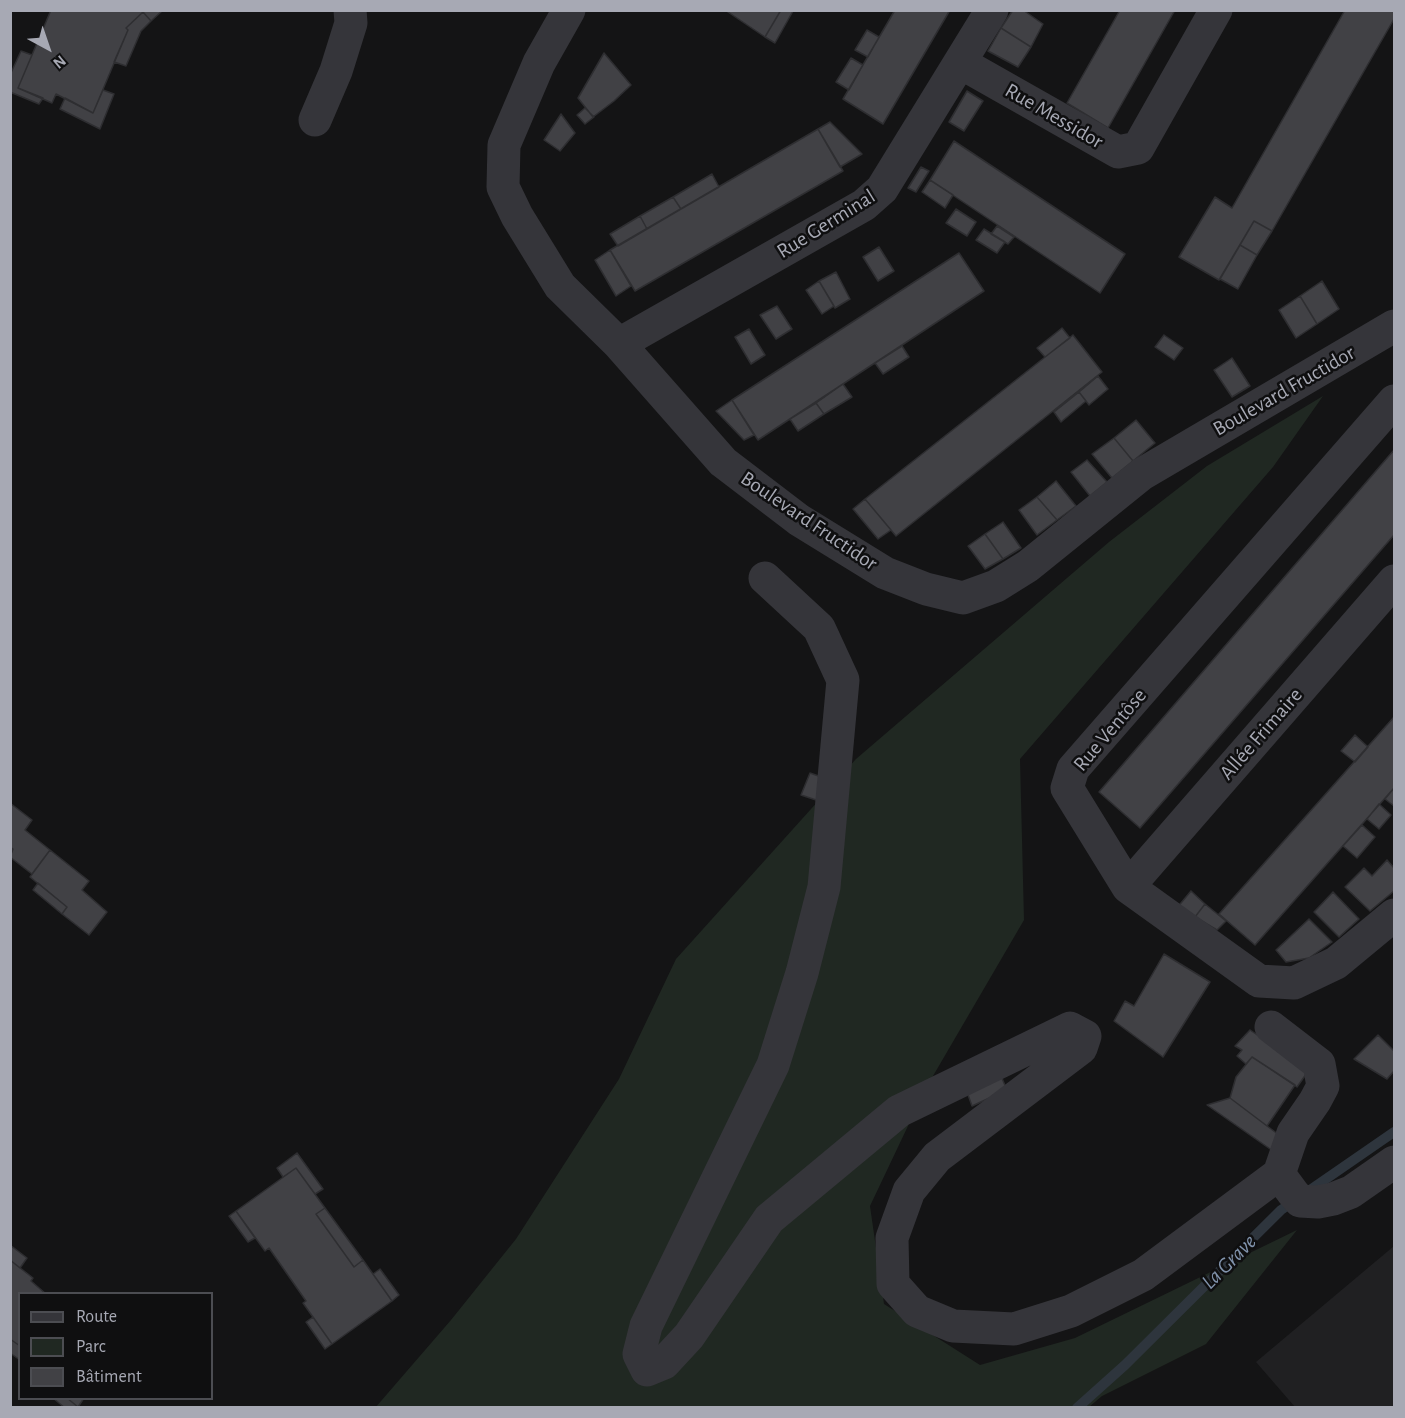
<!DOCTYPE html>
<meta charset="utf-8">
<style>
body{margin:0}
#map{position:relative;width:1405px;height:1418px;overflow:hidden;background:#141415;font-family:"Alegreya Sans",sans-serif}
canvas{display:block}
.frame{position:absolute;inset:0;border:12px solid #a7a9b4;pointer-events:none}
.legend{position:absolute;left:18px;top:1292px;width:195px;height:108px;box-sizing:border-box;background:#0f0f10;border:2px solid #4c4d52;margin:0;padding:8px 10px;list-style:none;font-size:18px;color:#a7a9b4}
.legend li{display:flex;align-items:center;gap:12px;height:30px}
.legend b{width:30px;border:2px solid #4c4d52}
.north{position:absolute;left:18px;top:18px;width:60px;height:60px;-webkit-text-stroke:4px #0f0f10;paint-order:stroke;rotate:140deg;font-size:16px;font-weight:700;line-height:24px;text-align:center;color:#a7a9b4}
.north::after{content:'';display:block;margin:auto;width:21px;height:27px;background:#a7a9b4;clip-path:polygon(50% 0,100% 100%,50% 72%,0 100%)}
</style>
<div id="map">
<canvas width="1405" height="1418"></canvas>
<div class="frame"></div>
<ul class="legend">
<li><b style="height:8px;background:#35353a"></b>Route</li>
<li><b style="height:16px;background:#202822"></b>Parc</li>
<li><b style="height:16px;background:#414145"></b>Bâtiment</li>
</ul>
<div class="north">N</div>
</div>
<script>
const ctx = document.querySelector('canvas').getContext('2d');
ctx.lineJoin = 'round';
function fill(path, color) { ctx.fillStyle = color; ctx.fill(path, 'evenodd'); }
const toPath = rows => new Path2D(rows.map(r => 'M' + r).join(''));
function stroke(path, color, width, dash) { ctx.strokeStyle = color; ctx.lineWidth = width; ctx.lineCap = dash ? 'butt' : 'round'; ctx.setLineDash(dash || []); ctx.stroke(path); }
function label(font, color, halo, rows, align = 'center') {
  ctx.font = font + ' "Alegreya Sans",sans-serif'; ctx.lineWidth = 5; ctx.setLineDash([]); ctx.textBaseline = 'middle'; ctx.strokeStyle = halo; ctx.fillStyle = color; for (const [text, x, y, turn = 0] of rows) {
    ctx.save(); ctx.translate(x, y); ctx.rotate((+turn || 0) * Math.PI / 180); ctx.textAlign = isNaN(turn) ? turn : align; if (halo) ctx.strokeText(text, 0, 0); ctx.fillText(text, 0, 0); ctx.restore();
  }
}
fill(toPath([
 [1394,1246,1394,1407,1295,1407,1256,1362]
]), '#202022');
fill(toPath([
 [1323,396,1273,467,1020,759,1024,920,926,1088,870,1206,884,1304,980,1365,1075,1338,1297,1230,1206,1344,1102,1396,1089,1407,375,1408,451,1320,516,1239,619,1079,676,959,856,759,1109,542,1207,466]
]), '#202822');
stroke(toPath([
 [1077,1408,1125,1365,1281,1210,1394,1132]
]), '#2e353d', 10);
const building = toPath([
 [51,10,162,11,151,21,143,12,126,28,128,30,93,113,56,94,52,103,18,88,51,10],
 [725,10,781,10,765,37,725,10],
 [781,10,793,11,775,43,765,37,781,10],
 [895,10,950,10,883,124,843,99,895,10],
 [1013,10,1023,10,1043,24,1031,47,1001,28,1013,10],
 [1120,10,1175,10,1108,128,1067,103,1120,10],
 [1345,10,1394,10,1394,19,1272,231,1254,221,1219,280,1179,257,1215,197,1232,208,1345,10],
 [143,12,151,21,141,31,126,66,114,62,128,30,126,28,143,12],
 [1001,28,1031,47,1018,67,988,51,1001,28],
 [867,30,879,37,868,57,855,50,867,30],
 [21,51,32,55,18,88,43,98,39,104,10,92,10,75,21,51],
 [604,53,631,85,614,101,593,117,578,98,604,53],
 [851,58,863,65,849,90,836,82,851,58],
 [103,90,114,94,100,129,60,109,65,98,93,113,103,90],
 [967,91,983,101,964,131,949,122,967,91],
 [585,108,594,117,585,124,577,115,585,108],
 [561,114,575,133,560,151,544,140,561,114],
 [830,122,862,154,840,167,818,129,830,122],
 [818,129,843,171,635,291,610,250,818,129],
 [954,141,1125,254,1100,293,930,180,954,141],
 [921,167,929,171,916,192,908,188,921,167],
 [712,174,719,187,681,209,673,197,712,174],
 [930,180,953,195,945,208,922,192,930,180],
 [673,197,681,209,647,229,640,216,673,197],
 [956,209,976,222,967,236,946,223,956,209],
 [640,216,647,229,618,246,610,234,640,216],
 [1254,221,1272,231,1257,255,1240,245,1254,221],
 [997,226,1014,237,1008,244,991,234,997,226],
 [984,229,1005,242,997,253,976,240,984,229],
 [1240,245,1257,255,1238,289,1220,279,1240,245],
 [879,247,894,271,878,281,863,257,879,247],
 [610,250,631,286,616,296,595,260,610,250],
 [959,253,984,291,758,440,732,400,959,253],
 [836,272,850,299,835,308,819,281,836,272],
 [819,281,834,306,822,314,806,290,819,281],
 [1322,281,1339,309,1317,324,1300,296,1322,281],
 [1300,296,1317,324,1296,338,1279,310,1300,296],
 [777,306,792,329,776,339,760,315,777,306],
 [1062,328,1070,338,1045,357,1037,348,1062,328],
 [749,329,765,355,751,364,735,337,749,329],
 [1073,335,1102,372,896,536,865,499,1073,335],
 [1164,335,1183,348,1174,360,1155,347,1164,335],
 [902,346,909,357,883,374,875,363,902,346],
 [1232,358,1250,386,1232,397,1214,370,1232,358],
 [1098,376,1108,389,1089,405,1079,392,1098,376],
 [843,384,852,397,824,414,816,403,843,384],
 [1079,392,1086,401,1061,422,1054,412,1079,392],
 [732,400,754,435,744,440,716,411,732,400],
 [816,403,824,414,798,431,790,419,816,403],
 [1136,420,1155,443,1133,461,1114,438,1136,420],
 [1114,438,1133,461,1112,478,1092,454,1114,438],
 [1394,450,1394,535,1140,828,1099,792,1394,450],
 [1087,460,1107,482,1090,496,1071,472,1087,460],
 [1056,481,1076,506,1057,520,1037,497,1056,481],
 [1037,497,1057,520,1037,535,1019,510,1037,497],
 [865,499,891,530,878,539,853,509,865,499],
 [1003,522,1021,548,1003,559,985,534,1003,522],
 [985,534,1003,559,985,569,968,546,985,534],
 [1394,717,1394,788,1255,945,1219,914,1394,717],
 [1355,735,1368,747,1355,762,1341,751,1355,735],
 [810,773,827,779,819,801,801,795,810,773],
 [1394,788,1394,806,1385,799,1394,788],
 [10,803,32,820,25,830,50,850,32,874,10,857,13,849,10,847,10,803],
 [1379,804,1391,815,1379,829,1367,819,1379,804],
 [1362,825,1375,837,1357,858,1343,846,1362,825],
 [50,850,89,881,82,890,107,912,89,935,62,914,67,907,30,877,50,850],
 [1387,860,1394,868,1394,891,1370,911,1345,887,1364,868,1372,876,1387,860],
 [38,883,67,907,62,914,33,890,38,883],
 [1191,891,1205,904,1195,917,1176,909,1191,891],
 [1333,892,1359,919,1339,937,1314,912,1333,892],
 [1205,904,1226,921,1217,930,1195,917,1205,904],
 [1309,919,1332,942,1309,958,1286,962,1276,950,1309,919],
 [1164,954,1210,982,1163,1057,1114,1021,1125,1001,1134,1006,1164,954],
 [1250,1030,1309,1070,1297,1087,1252,1057,1246,1064,1237,1056,1242,1050,1235,1046,1250,1030],
 [1378,1035,1394,1051,1394,1071,1387,1079,1354,1059,1378,1035],
 [1252,1057,1295,1085,1267,1126,1230,1098,1236,1077,1252,1057],
 [1001,1076,1007,1090,972,1106,967,1092,1001,1076],
 [1230,1098,1283,1138,1273,1151,1207,1105,1230,1098],
 [297,1153,323,1189,315,1194,296,1168,283,1177,277,1168,297,1153],
 [296,1168,325,1208,316,1214,354,1267,363,1260,392,1301,332,1344,303,1303,306,1301,269,1248,265,1251,236,1211,296,1168],
 [325,1208,363,1260,354,1267,316,1214,325,1208],
 [236,1211,255,1238,248,1242,229,1216,236,1211],
 [10,1245,27,1258,20,1268,10,1260,10,1245],
 [10,1260,33,1278,31,1281,46,1294,20,1294,20,1346,10,1339,10,1260],
 [380,1269,399,1295,392,1301,373,1274,380,1269],
 [313,1317,332,1344,325,1349,306,1322,313,1317],
 [10,1339,20,1346,20,1360,10,1353,10,1339],
 [53,1398,67,1398,78,1407,65,1408,53,1398],
 [67,1398,84,1398,78,1407,67,1398]
]);
fill(building, '#414145');
stroke(building, '#2e2e31', 1.5);
stroke(toPath([
 [569,10,539,63,504,145,503,187,517,216,560,286,619,344,723,462,799,520,885,573,926,589,963,598,996,586,1028,566,1142,474,1394,326],
 [961,63,1118,152,1138,148,1216,10],
 [315,120,336,71,351,23,350,10],
 [619,344,864,205,882,189,992,10],
 [1394,401,1073,769,1067,788,1128,887,1259,981,1294,983,1336,963,1394,915],
 [765,578,819,628,843,680,824,887,802,973,773,1065,646,1326,639,1354,647,1370,664,1363,689,1336,769,1219,899,1111,1070,1028,1085,1036,1081,1048,937,1157,909,1191,892,1238,893,1284,917,1311,953,1326,1014,1329,1071,1311,1143,1275,1279,1174],
 [1128,887,1394,581],
 [1271,1027,1319,1064,1323,1086,1315,1101,1293,1133,1279,1174,1293,1193,1300,1201,1318,1202,1333,1199,1351,1192,1394,1162]
]), '#35353a', 33);
label('21px', '#a7a9b4', '#0f0f10', [
 ["Rue Messidor",1054,116,30],
 ["Rue Germinal",826,224,-32],
 ["Boulevard Fructidor",1284,391,-30],
 ["Boulevard Fructidor",809,521,34],
 ["Rue Ventôse",1110,730,-50],
 ["Allée Frimaire",1261,734,-49]
]);
label('italic 22px', '#8193ac', '#0f0f10', [
 ["La Grave",1229,1262,-45]
]);
</script>
